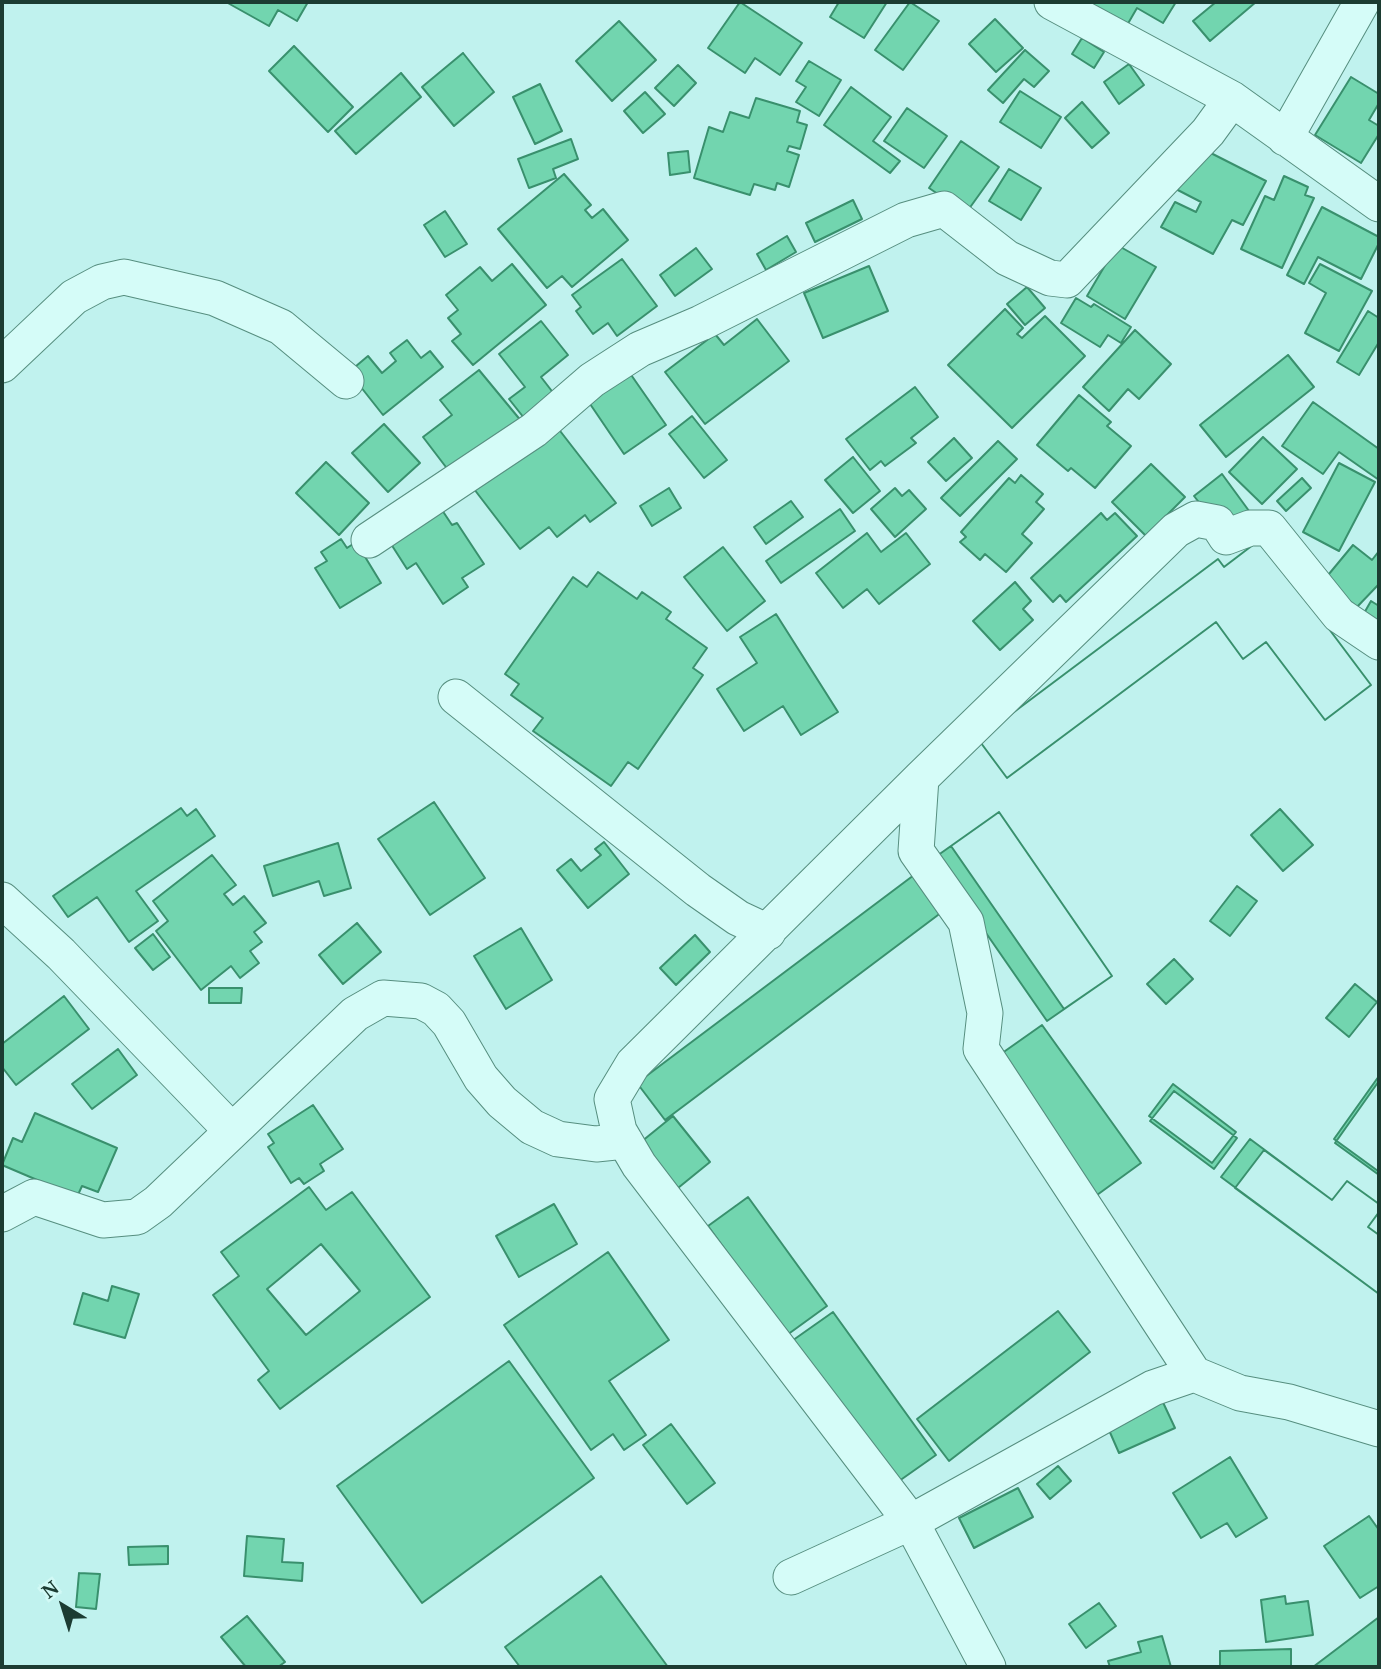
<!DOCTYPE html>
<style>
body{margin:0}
#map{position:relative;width:1381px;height:1669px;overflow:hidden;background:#c0f2ee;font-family:"Noto Serif",serif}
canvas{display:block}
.frame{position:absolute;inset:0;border:4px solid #1c3c32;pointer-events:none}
.north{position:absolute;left:28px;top:1571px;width:70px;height:70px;-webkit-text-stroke:5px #d1f9f5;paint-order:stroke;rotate:322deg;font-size:19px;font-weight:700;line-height:28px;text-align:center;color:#1c3c32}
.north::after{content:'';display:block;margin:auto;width:24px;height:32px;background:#1c3c32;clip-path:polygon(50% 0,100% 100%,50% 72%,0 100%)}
</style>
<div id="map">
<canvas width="1381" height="1669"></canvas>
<div class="frame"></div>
<div class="north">N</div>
</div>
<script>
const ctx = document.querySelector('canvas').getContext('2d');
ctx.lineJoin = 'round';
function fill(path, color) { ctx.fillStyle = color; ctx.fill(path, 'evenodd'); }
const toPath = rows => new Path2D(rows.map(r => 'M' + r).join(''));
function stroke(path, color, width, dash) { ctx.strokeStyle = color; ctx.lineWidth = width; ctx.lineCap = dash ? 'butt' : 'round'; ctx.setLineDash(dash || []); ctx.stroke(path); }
const building = toPath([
 [226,2,308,2,297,21,278,10,269,26,226,2],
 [740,2,802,43,780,75,755,58,745,73,708,48,740,2],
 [839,2,887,2,864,38,830,17,839,2],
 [910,2,939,21,903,70,875,50,910,2],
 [1083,2,1176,2,1163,23,1137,8,1126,27,1083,2],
 [1216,2,1256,2,1210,41,1193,21,1216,2],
 [995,19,1023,48,996,72,969,44,995,19],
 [619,21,656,60,612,101,576,61,619,21],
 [1082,38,1104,52,1094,68,1072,54,1082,38],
 [294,46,353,107,328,132,269,71,294,46],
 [1025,50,1049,71,1034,87,1024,79,1003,103,988,90,1025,50],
 [463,53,494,92,454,126,422,87,463,53],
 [809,61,841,80,819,116,796,102,806,87,796,81,809,61],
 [1129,64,1144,85,1119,104,1104,82,1129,64],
 [678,65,696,83,674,106,655,88,678,65],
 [401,73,421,97,356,154,335,131,401,73],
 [1351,77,1379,94,1379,103,1369,120,1379,126,1379,134,1361,163,1315,135,1351,77],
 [540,84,562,131,535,144,513,97,540,84],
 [851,87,891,117,873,141,900,161,890,173,824,125,851,87],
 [1020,91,1061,117,1041,148,1000,122,1020,91],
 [645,92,665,114,643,133,624,111,645,92],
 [756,98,800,111,797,122,807,125,800,149,789,146,787,151,799,155,789,187,777,183,775,190,754,184,750,195,694,178,709,127,723,132,730,112,749,118,756,98],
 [1082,102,1109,133,1092,148,1065,118,1082,102],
 [907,108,947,136,924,168,884,141,907,108],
 [571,139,578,159,553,169,556,178,529,188,518,159,571,139],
 [961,141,999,167,966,213,929,188,961,141],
 [1193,144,1266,181,1243,225,1232,220,1213,254,1161,227,1175,202,1196,212,1201,202,1170,186,1193,144],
 [688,151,690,172,670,175,668,153,688,151],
 [1009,169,1041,188,1021,220,989,201,1009,169],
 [564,174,591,205,585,210,592,218,603,209,628,240,572,287,562,276,547,288,498,229,564,174],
 [1284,176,1308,187,1305,195,1314,198,1282,268,1241,249,1265,196,1274,200,1284,176],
 [853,200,862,219,815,242,806,223,853,200],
 [1322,207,1379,237,1379,243,1361,279,1318,257,1304,284,1287,275,1322,207],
 [445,211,467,244,445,257,424,225,445,211],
 [787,236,796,252,766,270,757,254,787,236],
 [1117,245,1156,267,1125,319,1087,296,1117,245],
 [696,248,712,269,675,296,660,275,696,248],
 [622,259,657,306,617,336,608,323,593,334,576,311,581,307,572,295,622,259],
 [512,264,546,305,473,365,452,341,461,334,448,318,458,310,446,295,480,267,492,281,512,264],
 [1320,264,1372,291,1339,351,1305,333,1326,293,1309,283,1320,264],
 [869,266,888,311,823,338,804,293,869,266],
 [1027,287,1045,308,1025,325,1007,304,1027,287],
 [1076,298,1091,307,1094,304,1131,327,1121,343,1108,335,1100,347,1061,323,1076,298],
 [1005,309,1023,328,1017,334,1022,338,1045,316,1085,356,1012,428,948,365,1005,309],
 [1368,311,1379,318,1379,342,1359,375,1337,362,1368,311],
 [757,319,789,361,705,424,665,372,715,334,724,345,757,319],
 [541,321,568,355,541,377,558,399,528,423,509,399,525,387,499,354,541,321],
 [1135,330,1171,364,1139,399,1128,389,1109,411,1083,387,1135,330],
 [407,340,421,358,430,351,443,367,383,415,349,372,368,356,382,373,396,361,390,353,407,340],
 [1288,355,1314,387,1226,457,1200,425,1288,355],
 [627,369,666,425,624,454,586,398,627,369],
 [479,370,522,422,452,475,423,437,452,415,440,400,479,370],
 [915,387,938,417,911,438,916,443,885,466,881,461,870,470,846,439,915,387],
 [1079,395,1111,422,1107,426,1131,446,1095,488,1071,468,1068,471,1037,445,1079,395],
 [1313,402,1379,449,1379,480,1339,452,1323,474,1282,446,1313,402],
 [692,416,727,460,704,478,669,434,692,416],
 [384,424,420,463,388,492,352,453,384,424],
 [557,427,616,503,590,522,585,515,557,537,549,527,520,549,474,489,557,427],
 [1263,437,1297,469,1262,504,1229,472,1263,437],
 [954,438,972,458,946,481,928,462,954,438],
 [998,441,1017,459,960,516,941,498,998,441],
 [853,457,880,491,853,513,825,480,853,457],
 [326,462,369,503,339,535,296,493,326,462],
 [1339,463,1375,482,1339,551,1303,532,1339,463],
 [1151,464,1185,497,1146,536,1112,502,1151,464],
 [1222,474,1252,515,1232,530,1209,515,1194,496,1222,474],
 [1021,475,1043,494,1036,502,1044,509,1022,534,1032,543,1006,572,985,554,980,560,960,542,966,537,961,532,1009,478,1015,483,1021,475],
 [1302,478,1311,488,1286,511,1277,501,1302,478],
 [669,488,681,508,652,526,640,506,669,488],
 [895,488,902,496,909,490,926,509,895,537,871,509,895,488],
 [791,501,803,517,766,544,754,527,791,501],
 [840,509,855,531,781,583,766,561,840,509],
 [442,510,452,525,457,523,484,564,462,578,468,587,443,604,416,563,407,569,391,544,442,510],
 [1101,513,1107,520,1115,513,1137,536,1066,602,1060,595,1053,602,1031,578,1101,513],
 [867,533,881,552,906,533,930,564,879,604,867,589,843,608,816,573,867,533],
 [1266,535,1314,609,1371,685,1325,720,1266,642,1243,659,1216,622,1007,778,978,739,1218,559,1224,567,1266,535],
 [1266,535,1314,609,1371,685,1325,720,1266,642,1243,659,1216,622,1007,778,978,739,1218,559,1224,567,1266,535],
 [341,539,347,548,356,542,381,583,340,608,315,568,327,561,321,552,341,539],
 [1353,545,1372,560,1379,551,1379,584,1357,607,1324,580,1353,545],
 [723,547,765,601,727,631,684,577,723,547],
 [598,572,637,599,642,592,671,612,666,619,707,648,693,668,703,675,638,769,628,762,611,786,533,731,543,718,511,695,519,684,505,674,573,577,587,587,598,572],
 [1015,582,1031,601,1023,609,1033,620,1000,650,973,621,1015,582],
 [1371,601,1379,606,1379,634,1359,622,1371,601],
 [776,614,838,712,801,735,783,706,744,731,717,689,757,663,740,637,776,614],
 [434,802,485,878,430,915,378,839,434,802],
 [181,808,187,816,196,809,215,836,136,891,158,921,129,942,97,897,68,917,53,896,181,808],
 [1280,809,1313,845,1283,871,1251,835,1280,809],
 [999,812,1112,976,1047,1021,934,858,999,812],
 [999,812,1112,976,1064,1009,951,846,999,812],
 [604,842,629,874,588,908,557,870,571,859,581,871,601,855,595,849,604,842],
 [338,843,351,888,324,896,319,881,273,896,264,866,338,843],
 [212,855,236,885,224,894,233,905,244,896,266,923,254,932,262,942,250,951,259,963,240,978,231,966,201,990,156,931,168,921,153,901,212,855],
 [922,869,950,906,665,1120,637,1083,922,869],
 [1237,886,1257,901,1230,936,1210,921,1237,886],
 [357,923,381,952,343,984,319,955,357,923],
 [521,928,552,980,506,1009,474,956,521,928],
 [153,934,170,957,153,970,135,948,153,934],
 [695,935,710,952,676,985,660,968,695,935],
 [1174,959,1193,979,1166,1004,1147,984,1174,959],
 [1355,984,1377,1002,1349,1037,1326,1018,1355,984],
 [209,988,242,988,241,1003,209,1003,209,988],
 [64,996,89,1029,16,1085,2,1067,2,1044,64,996],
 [1042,1025,1141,1163,1097,1195,998,1056,1042,1025],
 [118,1049,137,1075,92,1109,72,1084,118,1049],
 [1379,1076,1379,1169,1378,1171,1334,1139,1379,1076],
 [1379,1081,1379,1175,1335,1143,1379,1081],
 [1173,1084,1236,1132,1212,1163,1149,1116,1173,1084],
 [1174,1091,1237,1138,1214,1169,1150,1121,1174,1091],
 [313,1105,343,1149,320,1164,324,1171,304,1184,299,1178,291,1183,268,1147,274,1143,268,1134,313,1105],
 [35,1113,117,1148,98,1192,82,1186,77,1197,2,1165,13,1138,22,1142,35,1113],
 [673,1116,710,1162,678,1188,641,1142,673,1116],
 [1250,1139,1332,1200,1347,1181,1379,1204,1379,1212,1368,1227,1379,1235,1379,1294,1221,1177,1250,1139],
 [1264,1150,1332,1200,1347,1181,1379,1204,1379,1212,1368,1227,1379,1235,1379,1294,1235,1188,1264,1150],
 [309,1187,326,1210,352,1192,430,1297,280,1409,258,1380,269,1371,213,1295,239,1276,221,1252,309,1187],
 [321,1244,360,1291,306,1335,267,1289,321,1244],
 [748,1197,827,1306,787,1335,708,1226,748,1197],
 [554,1204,577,1244,519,1277,496,1236,554,1204],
 [608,1252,669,1340,609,1381,646,1435,624,1450,613,1434,591,1450,504,1325,608,1252],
 [112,1286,139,1294,125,1338,74,1324,83,1293,108,1301,112,1286],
 [1058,1311,1090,1352,949,1461,917,1419,1058,1311],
 [833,1312,936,1455,892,1486,789,1343,833,1312],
 [509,1361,594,1478,422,1603,337,1486,509,1361],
 [1160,1396,1175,1428,1119,1453,1105,1421,1160,1396],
 [671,1424,715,1483,687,1504,643,1445,671,1424],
 [1230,1457,1267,1518,1236,1537,1227,1523,1201,1538,1173,1493,1230,1457],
 [1058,1466,1071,1481,1050,1499,1037,1484,1058,1466],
 [1018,1488,1033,1517,974,1548,959,1518,1018,1488],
 [1369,1516,1379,1530,1379,1586,1360,1598,1324,1546,1369,1516],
 [247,1536,284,1539,282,1562,303,1563,302,1581,244,1576,247,1536],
 [168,1546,168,1564,129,1565,128,1547,168,1546],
 [79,1573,100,1574,96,1609,76,1607,79,1573],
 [601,1576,668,1667,520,1667,505,1647,601,1576],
 [1285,1596,1286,1604,1308,1601,1313,1635,1266,1642,1261,1600,1285,1596],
 [1099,1603,1116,1626,1086,1648,1069,1624,1099,1603],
 [247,1616,285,1662,278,1667,246,1667,221,1637,247,1616],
 [1379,1617,1379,1667,1313,1667,1379,1617],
 [1162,1636,1171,1667,1110,1667,1108,1661,1141,1652,1138,1642,1162,1636],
 [1291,1649,1291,1667,1220,1667,1220,1651,1291,1649]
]);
fill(building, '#72d5af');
stroke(building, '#39906d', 2);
const minor = toPath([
 [1052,2,1232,99,1379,204],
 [1285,138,1362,2],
 [2,365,74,297,102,282,124,277,215,298,281,327,346,381],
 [369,540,534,430,592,380,640,349,701,323,906,220,944,209,1007,258,1050,278,1067,280,1208,132,1232,99],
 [456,697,698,890,738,918,768,932],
 [921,778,916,851,966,922,985,1013,981,1049,1194,1374],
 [2,900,61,954,232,1131],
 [2,1214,34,1197,103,1220,137,1217,158,1202,355,1014,383,998,421,1001,436,1009,449,1023,481,1078,502,1102,532,1127,558,1139,596,1144,625,1141],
 [791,1577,911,1522,1153,1388,1194,1374,1240,1393,1289,1402,1379,1429],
 [988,1667,911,1522,639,1165,619,1131,612,1099,633,1064,921,778,1176,530,1196,519,1217,523,1226,537,1250,528,1269,528,1339,615,1379,642]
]);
stroke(minor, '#568e7f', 37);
stroke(minor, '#d5fcf8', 35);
</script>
